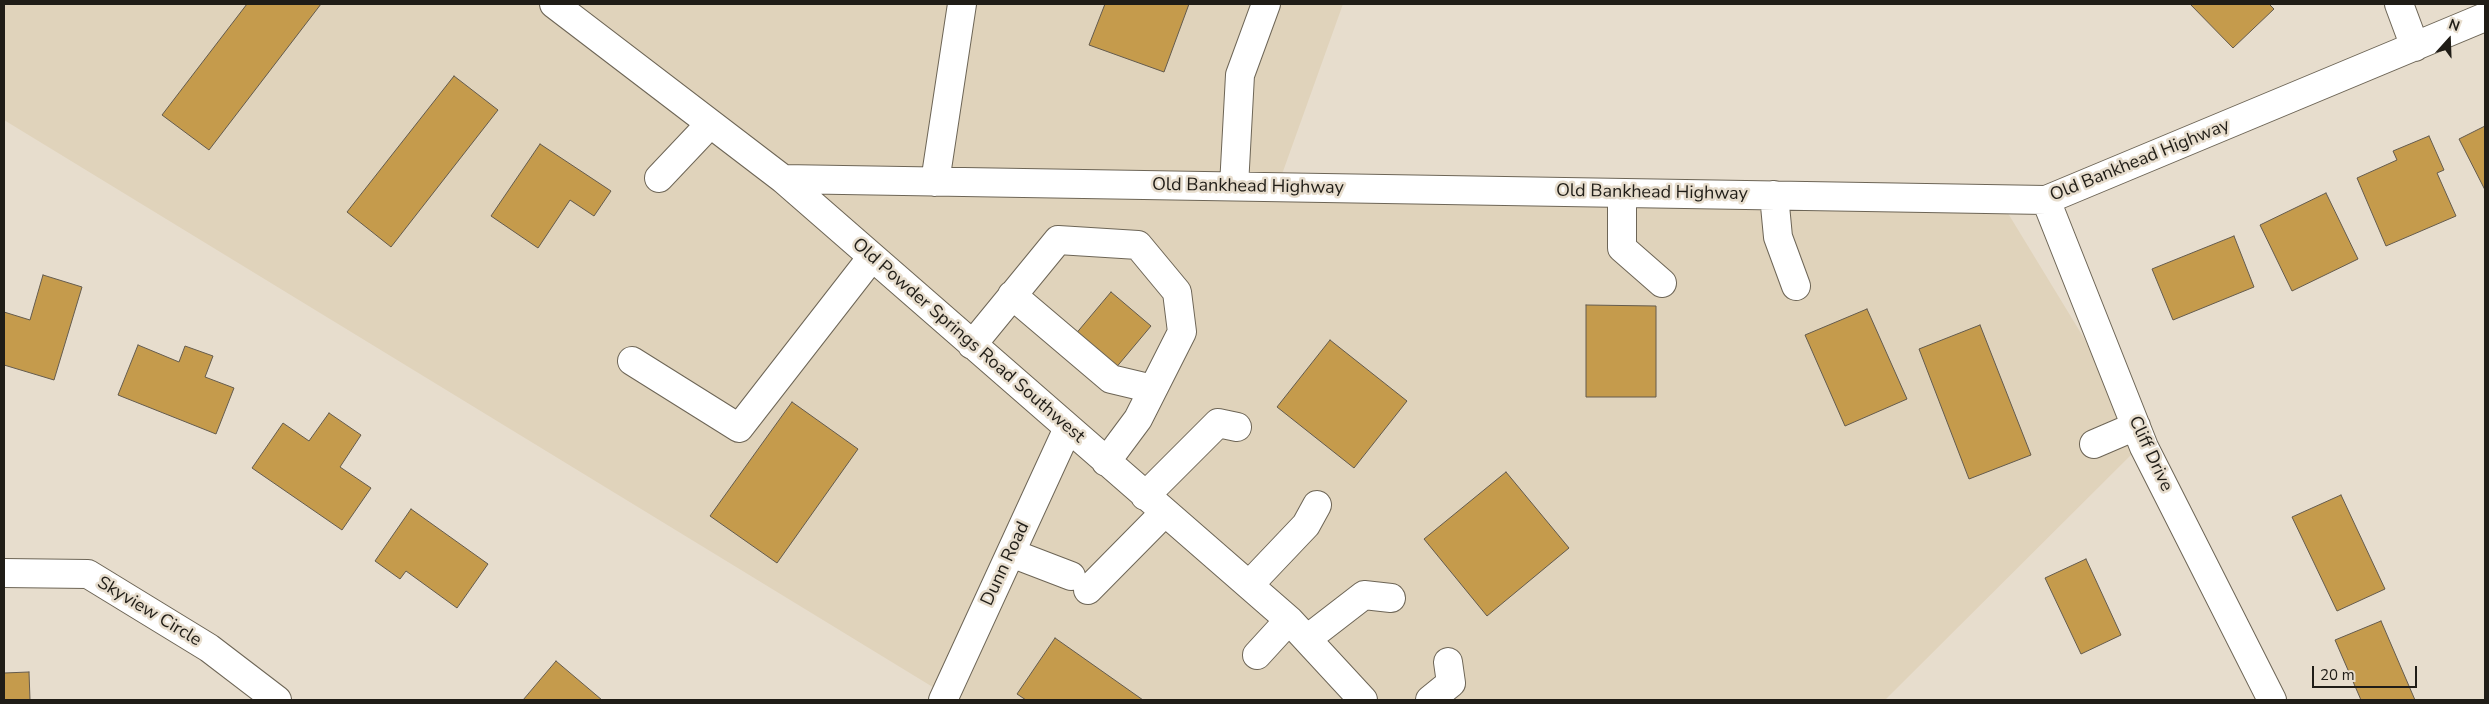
<!DOCTYPE html>
<style>
body{margin:0}
#map{position:relative;width:2489px;height:704px;overflow:hidden;background:#e7ddcd;font-family:"Nunito Sans",sans-serif}
canvas{display:block}
.frame{position:absolute;inset:0;border:5px solid #201d17;pointer-events:none}
.north{position:absolute;left:2424px;top:15px;width:50px;height:50px;-webkit-text-stroke:4px #e7ddcd;paint-order:stroke;rotate:20deg;font-size:14px;font-weight:700;line-height:20px;text-align:center;color:#201d17}
.north::after{content:'';display:block;margin:auto;width:18px;height:22px;background:#201d17;clip-path:polygon(50% 0,100% 100%,50% 72%,0 100%)}
.scale{position:absolute;left:2312px;top:666px;width:105px;height:22px;box-sizing:border-box;border:2px solid #201d17;border-top:0;padding-left:6px;font-size:15px;line-height:18px;white-space:nowrap;color:#201d17;-webkit-text-stroke:4px #e7ddcd;paint-order:stroke}
</style>
<div id="map">
<canvas width="2489" height="704"></canvas>
<div class="frame"></div>
<div class="north">N</div>
<div class="scale">20 m</div>
</div>
<script>
const ctx = document.querySelector('canvas').getContext('2d');
ctx.lineJoin = 'round';
function fill(path, color) { ctx.fillStyle = color; ctx.fill(path, 'evenodd'); }
const toPath = rows => new Path2D(rows.map(r => 'M' + r).join(''));
function stroke(path, color, width, dash) { ctx.strokeStyle = color; ctx.lineWidth = width; ctx.lineCap = dash ? 'butt' : 'round'; ctx.setLineDash(dash || []); ctx.stroke(path); }
function label(font, color, halo, rows, align = 'center') {
  ctx.font = font + ' "Nunito Sans",sans-serif'; ctx.lineWidth = 5; ctx.setLineDash([]); ctx.textBaseline = 'middle'; ctx.strokeStyle = halo; ctx.fillStyle = color; for (const [text, x, y, turn = 0] of rows) {
    ctx.save(); ctx.translate(x, y); ctx.rotate((+turn || 0) * Math.PI / 180); ctx.textAlign = isNaN(turn) ? turn : align; if (halo) ctx.strokeText(text, 0, 0); ctx.fillText(text, 0, 0); ctx.restore();
  }
}
fill(toPath([
 [4,4,1343,4,1281,177,1992,187,2146,440,1885,700,954,700,4,120]
]), '#e0d3bb');
const building = toPath([
 [247,4,321,4,209,150,162,115,247,4],
 [1105,4,1189,4,1164,72,1089,45,1105,4],
 [2190,4,2269,4,2274,9,2233,48,2190,4],
 [454,76,498,110,391,247,347,212,454,76],
 [2485,126,2485,190,2459,139,2485,126],
 [2429,136,2444,170,2437,173,2456,216,2386,246,2357,178,2397,160,2393,151,2429,136],
 [540,144,611,191,594,216,570,200,538,248,491,216,540,144],
 [2326,193,2358,259,2292,291,2260,225,2326,193],
 [2234,236,2254,287,2173,320,2152,269,2234,236],
 [43,275,82,287,54,380,4,365,4,312,30,320,43,275],
 [1111,292,1151,326,1109,376,1069,342,1111,292],
 [1586,305,1656,306,1656,397,1586,397,1586,305],
 [1867,309,1907,399,1845,426,1805,335,1867,309],
 [1980,325,2031,455,1969,479,1919,349,1980,325],
 [1330,340,1407,401,1354,468,1277,407,1330,340],
 [138,345,179,362,185,346,213,356,205,377,234,388,216,434,118,395,138,345],
 [792,402,858,449,777,563,710,516,792,402],
 [329,413,361,435,340,467,371,488,342,530,252,468,283,423,309,441,329,413],
 [1506,472,1569,548,1487,616,1424,539,1506,472],
 [2341,495,2385,589,2337,611,2292,517,2341,495],
 [411,509,488,564,457,608,406,571,400,579,375,561,411,509],
 [2086,559,2121,635,2081,654,2045,578,2086,559],
 [2381,621,2415,700,2361,700,2335,640,2381,621],
 [1055,638,1143,700,1026,700,1017,694,1055,638],
 [556,661,602,700,523,700,556,661],
 [29,672,30,700,4,700,4,673,29,672]
]);
fill(building, '#c59b4c');
stroke(building, '#645b4d', 1);
const minor = toPath([
 [554,4,783,179,1289,620,1363,700],
 [2399,4,2415,47],
 [659,178,710,124],
 [783,179,2046,200,2485,17],
 [935,182,962,4],
 [1234,186,1240,75,1266,4],
 [1622,193,1622,248,1662,283],
 [1774,195,1778,237,1796,286],
 [2046,200,2144,447,2272,700],
 [1012,295,1111,379,1153,389],
 [972,345,1058,240,1138,245,1177,292,1182,332,1138,419,1106,462],
 [632,361,739,428,872,257],
 [2094,444,2136,426],
 [1145,496,1218,423,1237,427],
 [1011,553,1071,576],
 [4,573,88,574,209,648,277,700],
 [1249,585,1306,525,1317,505],
 [1088,590,1165,512],
 [1307,639,1364,595,1391,598],
 [1257,655,1289,620],
 [943,700,1068,428],
 [1430,700,1451,683,1448,662]
]);
stroke(minor, '#6d6556', 30);
stroke(minor, '#fff', 28);
label('18px', '#201d17', '#e7ddcd', [
 ["Old Bankhead Highway",2140,161,-22],
 ["Old Bankhead Highway",1248,187,1],
 ["Old Bankhead Highway",1652,193,1],
 ["Old Powder Springs Road Southwest",968,341,41],
 ["Cliff Drive",2150,454,65],
 ["Dunn Road",1006,564,-65],
 ["Skyview Circle",149,612,31]
]);
</script>
